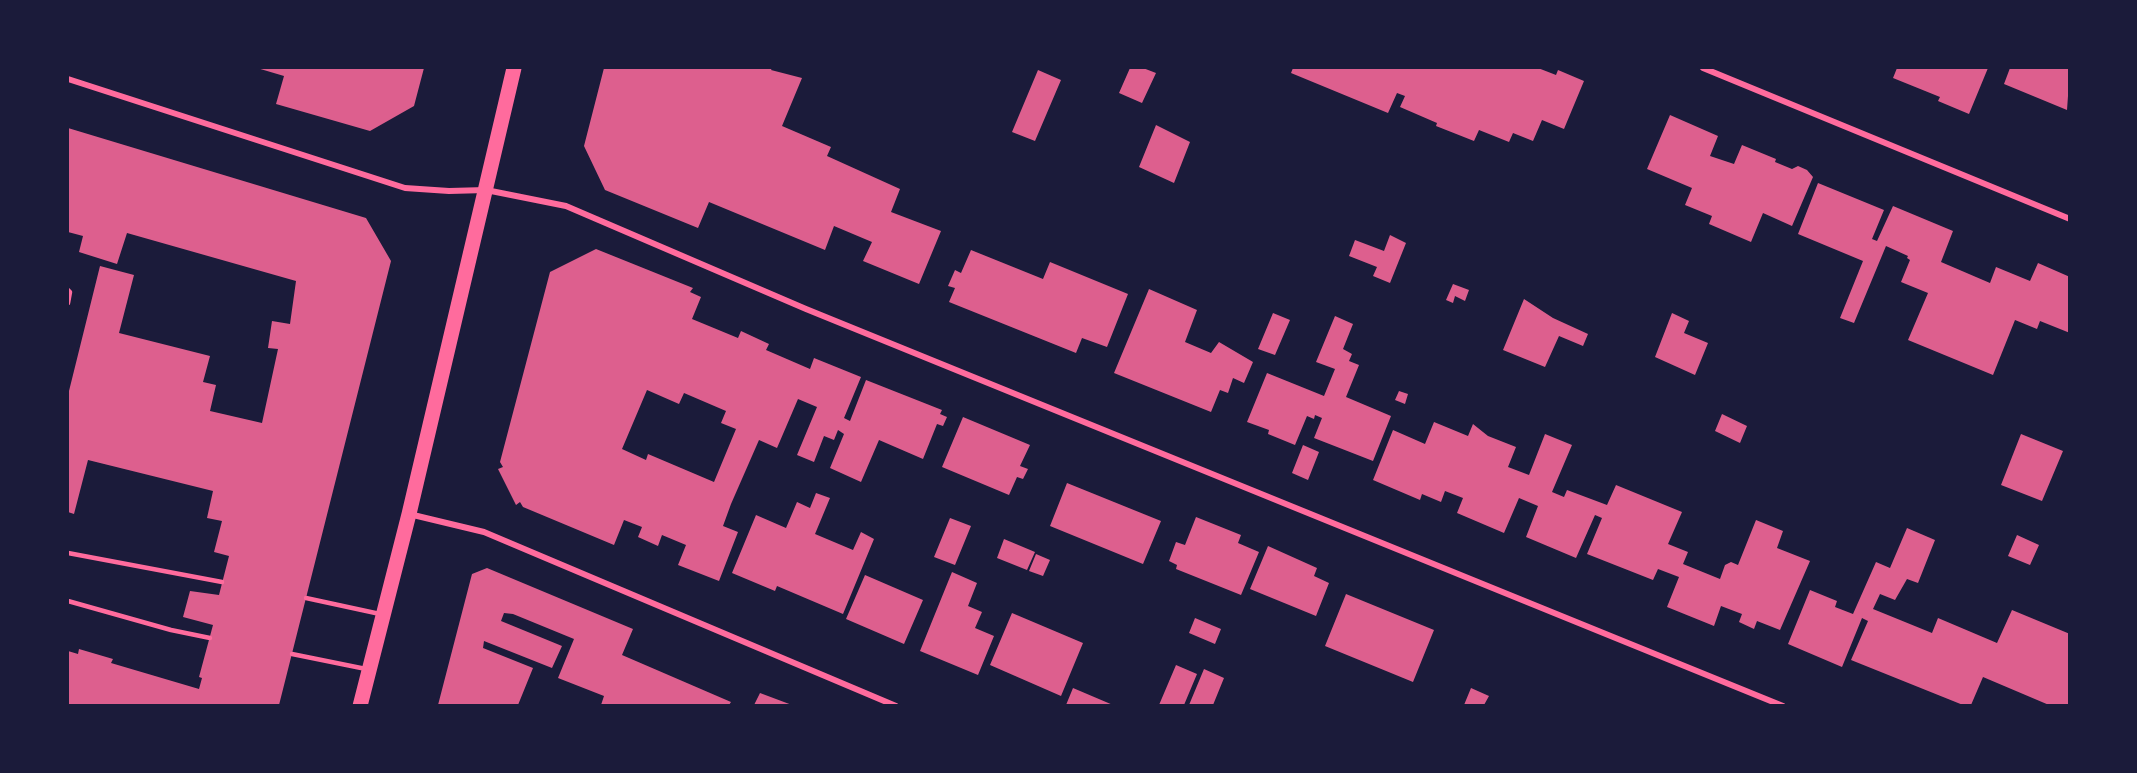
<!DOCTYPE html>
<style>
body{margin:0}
#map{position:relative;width:2137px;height:773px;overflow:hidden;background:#1b1b3a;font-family:Helvetica,sans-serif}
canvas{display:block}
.frame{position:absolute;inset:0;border:69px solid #1b1b3a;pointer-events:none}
</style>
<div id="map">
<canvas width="2137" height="773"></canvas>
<div class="frame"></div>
</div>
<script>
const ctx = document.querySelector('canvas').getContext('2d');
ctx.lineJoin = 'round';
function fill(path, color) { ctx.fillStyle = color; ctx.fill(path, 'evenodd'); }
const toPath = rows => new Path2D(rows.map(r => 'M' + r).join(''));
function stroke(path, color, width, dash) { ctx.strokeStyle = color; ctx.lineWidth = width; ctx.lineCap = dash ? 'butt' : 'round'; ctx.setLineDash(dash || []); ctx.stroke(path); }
fill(toPath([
 [257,68,424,68,414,106,370,131,276,104,284,76],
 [604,68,772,68,771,70,802,78,782,126,831,147,827,156,900,189,891,212,941,231,919,284,863,261,872,242,834,226,825,250,709,202,698,228,605,190,584,146],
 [1130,68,1143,68,1156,73,1142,103,1119,93],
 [1293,68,1538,68,1556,75,1558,70,1584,81,1564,129,1542,120,1533,141,1513,133,1509,142,1479,130,1474,141,1436,126,1437,123,1400,107,1405,96,1397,93,1388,113,1291,73],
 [1897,68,1988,68,1969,114,1938,101,1940,97,1893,78],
 [2010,68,2070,68,2067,110,2004,84],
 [1038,70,1061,80,1035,141,1012,132],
 [1670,115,1718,136,1710,156,1734,164,1742,145,1776,159,1775,162,1792,169,1798,166,1807,170,1813,177,1792,226,1763,213,1751,242,1709,224,1712,216,1685,205,1692,188,1647,169],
 [1156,125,1190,142,1174,183,1139,167],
 [68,128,366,218,391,261,279,705,68,705,68,651,78,654,79,649,113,659,111,663,199,689,202,678,199,677,213,625,183,617,190,591,219,595,229,556,214,552,222,521,207,518,213,491,88,460,74,514,68,512,68,395,100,266,134,275,119,333,210,356,203,382,216,385,210,411,262,423,278,349,268,348,272,321,290,324,296,281,127,233,117,264,79,252,83,236,68,232],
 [1818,183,1884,210,1872,239,1877,241,1893,206,1953,231,1941,262,1990,283,1996,267,2030,281,2038,263,2070,277,2070,333,2040,321,2037,329,2015,320,1993,375,1908,340,1928,293,1901,282,1910,260,1907,258,1908,256,1886,246,1854,323,1840,318,1863,261,1798,234],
 [1390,235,1406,243,1390,283,1373,276,1377,267,1349,256,1355,240,1384,251],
 [596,249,693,288,690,292,701,297,692,319,738,338,741,331,769,344,766,350,810,369,814,358,861,377,844,418,850,421,866,380,942,410,940,414,947,417,943,426,937,424,923,459,879,440,861,482,830,468,844,434,838,430,834,440,824,436,814,462,797,455,817,407,798,399,777,448,759,440,731,504,723,526,738,532,719,581,678,565,686,545,662,535,658,546,638,537,642,527,624,520,614,545,523,507,520,502,516,505,498,469,503,467,500,462,550,272],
 [647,390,679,404,684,393,726,411,721,423,736,429,714,482,648,454,646,460,622,449],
 [971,250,1043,279,1050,262,1128,294,1107,347,1082,338,1076,353,949,302,955,288,948,286,955,270,961,273],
 [1453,284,1469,290,1465,301,1455,296,1453,303,1446,300],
 [1149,289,1197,310,1185,342,1211,353,1219,342,1253,362,1244,383,1233,378,1228,393,1220,390,1211,412,1114,373],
 [1524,299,1553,318,1588,334,1583,346,1559,336,1545,367,1503,350],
 [1273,313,1290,320,1275,355,1258,349],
 [1672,313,1689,321,1684,333,1708,343,1695,375,1655,357],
 [1335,316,1353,324,1343,349,1352,354,1349,361,1359,365,1346,397,1391,416,1373,461,1314,438,1322,418,1315,415,1314,419,1307,416,1295,445,1268,434,1269,430,1247,422,1267,373,1324,396,1335,369,1316,362],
 [1399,391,1408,394,1405,404,1395,400],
 [1722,414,1747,426,1740,443,1715,431],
 [963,417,1030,445,1020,466,1028,469,1023,479,1017,477,1009,495,942,467],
 [1434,422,1468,436,1473,424,1488,436,1516,447,1508,467,1529,475,1545,434,1572,445,1552,492,1564,497,1567,490,1607,505,1616,485,1682,512,1668,544,1688,552,1683,564,1720,579,1725,565,1731,562,1738,565,1756,520,1783,531,1777,548,1810,561,1780,630,1757,621,1754,629,1739,622,1742,614,1721,606,1714,626,1667,607,1679,577,1658,569,1653,580,1587,554,1602,518,1595,515,1576,558,1526,537,1538,506,1519,498,1504,533,1457,513,1463,498,1445,491,1441,502,1422,494,1420,500,1373,480,1393,430,1425,444],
 [2021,434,2063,451,2042,501,2001,485],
 [1303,445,1319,452,1308,480,1292,473],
 [1067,483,1161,521,1143,564,1050,526],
 [816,493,830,498,815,534,853,550,861,532,874,539,843,614,777,586,775,591,732,573,756,515,786,528,797,502,810,508],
 [1196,517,1241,535,1238,543,1259,552,1241,595,1176,569,1177,565,1169,561,1176,542,1185,545],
 [950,518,971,526,955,565,934,557],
 [1907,528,1935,540,1918,583,1907,579,1895,600,1880,594,1873,609,1932,633,1938,618,1997,643,2012,610,2070,634,2070,705,2049,705,1983,677,1971,705,1963,705,1851,660,1868,621,1862,618,1842,667,1788,644,1810,590,1837,601,1835,607,1853,614,1876,562,1890,568],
 [2017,535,2039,545,2030,565,2008,556],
 [1004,539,1035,552,1027,570,997,558],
 [1268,546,1317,568,1314,576,1329,583,1316,616,1250,589],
 [1036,554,1050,560,1043,576,1029,571],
 [487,568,633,629,622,655,731,702,729,705,601,705,604,696,558,678,574,639,513,614,504,613,501,621,562,646,552,668,484,641,483,648,533,668,518,705,438,705,472,574],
 [952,572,977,583,968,606,982,612,975,628,994,636,978,675,920,651],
 [865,575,923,600,904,644,846,619],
 [1346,594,1434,630,1413,682,1325,646],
 [1012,613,1083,643,1061,696,990,665],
 [1195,618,1221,629,1215,644,1189,633],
 [1176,665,1197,674,1184,705,1159,705],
 [1204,669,1224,678,1213,705,1189,705],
 [1073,688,1113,705,1066,705],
 [1471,688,1489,696,1484,705,1464,705],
 [760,693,792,705,754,705]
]), '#dd5f8e');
stroke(toPath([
 [68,290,70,292,68,303],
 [68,553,222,582],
 [306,598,380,614],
 [68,601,171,630,210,638],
 [292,654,366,669]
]), '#ff6b9d', 4.5);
stroke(toPath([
 [1703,68,2070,219],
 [68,79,405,188,449,191,486,190,566,206,806,309,1783,706],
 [409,514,484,532,896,706]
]), '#ff6b9d', 6);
stroke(toPath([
 [360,706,409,514,514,68]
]), '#ff6b9d', 15);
</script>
